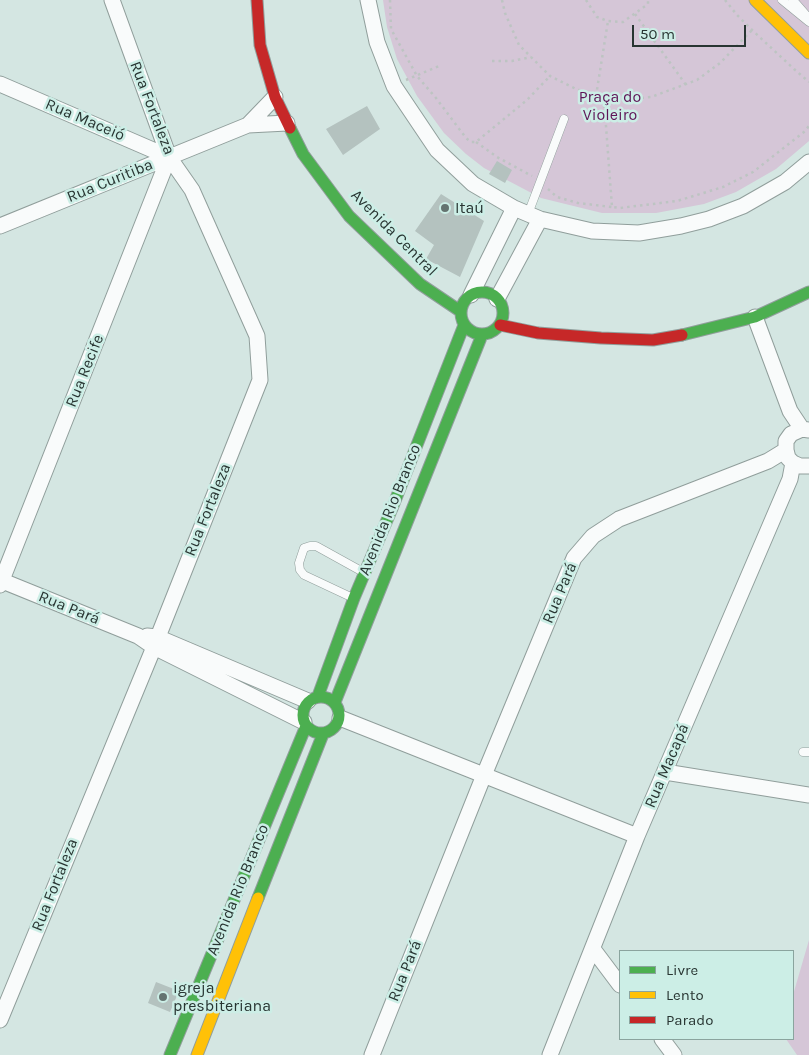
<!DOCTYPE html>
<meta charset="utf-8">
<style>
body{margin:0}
#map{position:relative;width:809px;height:1055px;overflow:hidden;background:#d4e6e2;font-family:Karla,sans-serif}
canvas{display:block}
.legend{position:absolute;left:619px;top:950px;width:175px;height:90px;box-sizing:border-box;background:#cceee6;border:1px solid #8aa49e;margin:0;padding:6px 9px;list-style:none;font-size:15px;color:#283532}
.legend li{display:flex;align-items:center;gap:10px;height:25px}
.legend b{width:25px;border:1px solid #8aa49e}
.scale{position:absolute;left:632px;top:25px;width:114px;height:22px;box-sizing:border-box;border:2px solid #283532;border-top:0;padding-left:6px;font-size:15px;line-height:18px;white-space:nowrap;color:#283532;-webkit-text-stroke:4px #cceee6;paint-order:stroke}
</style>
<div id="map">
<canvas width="809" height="1055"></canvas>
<ul class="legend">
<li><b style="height:6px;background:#4caf50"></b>Livre</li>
<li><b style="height:6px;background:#ffc107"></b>Lento</li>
<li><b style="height:6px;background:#c62828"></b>Parado</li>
</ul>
<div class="scale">50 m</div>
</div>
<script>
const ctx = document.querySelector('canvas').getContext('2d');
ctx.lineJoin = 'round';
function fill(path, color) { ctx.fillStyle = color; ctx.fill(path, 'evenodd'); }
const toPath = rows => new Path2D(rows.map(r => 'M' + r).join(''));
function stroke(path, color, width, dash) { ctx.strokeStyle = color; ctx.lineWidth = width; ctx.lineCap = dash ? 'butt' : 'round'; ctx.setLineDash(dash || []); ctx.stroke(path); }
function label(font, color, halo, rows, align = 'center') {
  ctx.font = font + ' Karla,sans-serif'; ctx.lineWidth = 5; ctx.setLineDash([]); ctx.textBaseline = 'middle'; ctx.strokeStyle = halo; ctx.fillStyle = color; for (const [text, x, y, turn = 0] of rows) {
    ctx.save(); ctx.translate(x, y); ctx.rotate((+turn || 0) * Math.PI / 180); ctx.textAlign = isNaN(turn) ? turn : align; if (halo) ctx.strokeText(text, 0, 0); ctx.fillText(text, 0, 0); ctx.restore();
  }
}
fill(toPath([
 [383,0,809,0,809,141,776,169,736,192,704,204,656,213,602,213,541,198,484,168,466,154,444,133,417,96,397,59,387,27],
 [809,940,809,1055,797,1055,786,1039,793,1039,793,995]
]), '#d5c6d7');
fill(toPath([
 [367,106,380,129,343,155,326,129],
 [497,161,512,170,505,183,489,174],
 [441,194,484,221,460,277,426,259,434,245,415,231],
 [156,982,179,991,170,1012,148,1003]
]), '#b4c2bf');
const lane = toPath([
 [782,0,809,22],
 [793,0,806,15],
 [528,214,564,119],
 [353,598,304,575,300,570,299,563,304,548,310,546,316,546,363,572],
 [803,752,809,752]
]);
const street = toPath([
 [368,0,377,42,394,86,437,150,473,184,514,208,540,219,592,231,639,233,681,226,709,219,743,206,785,182,809,162],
 [0,84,169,157],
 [248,125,275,97],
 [0,226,248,125,287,123],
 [471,295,514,208],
 [497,299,540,219],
 [755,317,790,411,802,429],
 [809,430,802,429,791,434,786,441,786,450,788,458,793,463,800,466,809,466],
 [0,580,138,636,154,647,304,722],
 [0,585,169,157],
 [147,636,157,637,308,701],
 [340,718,637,836],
 [665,772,809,795],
 [593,949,620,985],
 [0,1020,154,647,260,380,257,336,192,190,169,157,112,0],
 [662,1039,674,1055],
 [372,1055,484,775,574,558,593,536,619,519,768,461,786,450],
 [550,1055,637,836,790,479,793,463]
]);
const fast = toPath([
 [290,128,303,154,349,216,420,284,460,311],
 '461 313a21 21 0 1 1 42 0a21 21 0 1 1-42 0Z',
 [682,335,755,317,809,292],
 [318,696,354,598,393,506,464,325],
 '303 715a18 18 0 1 1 36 0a18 18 0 1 1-36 0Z',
 [335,702,482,335],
 [258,898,323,734],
 [170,1055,306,726]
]);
const slow = toPath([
 [755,0,809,53],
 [197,1055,258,898]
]);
const jam = toPath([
 [257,0,260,45,275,97,290,128],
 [500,325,538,333,601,338,653,340,682,335]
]);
stroke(lane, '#909e9b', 9);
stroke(street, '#909e9b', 17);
stroke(fast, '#909e9b', 13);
stroke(slow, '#909e9b', 13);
stroke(jam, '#909e9b', 13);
stroke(toPath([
 [390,0,391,29,417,76,436,98,466,138,471,142,476,142,527,100,550,76],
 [502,0,505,13,519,45,550,76,576,89,604,99,623,100,651,97,697,80,720,63,752,30],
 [586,0,597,17,608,21,623,22,648,4,648,0],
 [725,0,737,15,752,30,794,69,809,82],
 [635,14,686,85],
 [492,61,512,61,531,57],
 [406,80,439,66],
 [596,96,608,21],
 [604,99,612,207,620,208,677,201,723,187,753,172,804,132,809,126],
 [476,142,497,157,532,176],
 [548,189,557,197,578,203,612,207]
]), '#bdc4c2', 2.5, [2.5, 4]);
stroke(lane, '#f9fbfb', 8);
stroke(street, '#f9fbfb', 15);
stroke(fast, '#4caf50', 11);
stroke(slow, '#ffc107', 11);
stroke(jam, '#c62828', 11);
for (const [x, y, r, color] of [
 [445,208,5,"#647370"],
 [163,997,5,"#647370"]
]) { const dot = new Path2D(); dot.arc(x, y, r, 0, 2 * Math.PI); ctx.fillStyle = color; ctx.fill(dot); stroke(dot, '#cceee6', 2); }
label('16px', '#5f1658', '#cceee6', [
 ["Praça do",610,97],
 ["Violeiro",610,115]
]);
label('16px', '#283532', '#cceee6', [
 ["Rua Fortaleza",152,108,69],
 ["Rua Maceió",85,120,23],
 ["Rua Curitiba",110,181,-22],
 ["Avenida Central",394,233,45],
 ["Rua Recife",85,371,-68],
 ["Rua Fortaleza",208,510,-68],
 ["Avenida Rio Branco",390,510,-68],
 ["Rua Pará",560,593,-67],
 ["Rua Pará",69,608,22],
 ["Rua Macapá",667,766,-67],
 ["Rua Fortaleza",55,885,-68],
 ["Avenida Rio Branco",238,890,-68],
 ["Rua Pará",405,971,-68]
]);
label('16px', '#283532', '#cceee6', [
 ["Itaú",455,208],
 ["igreja",173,988],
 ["presbiteriana",173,1006]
], 'left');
</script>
